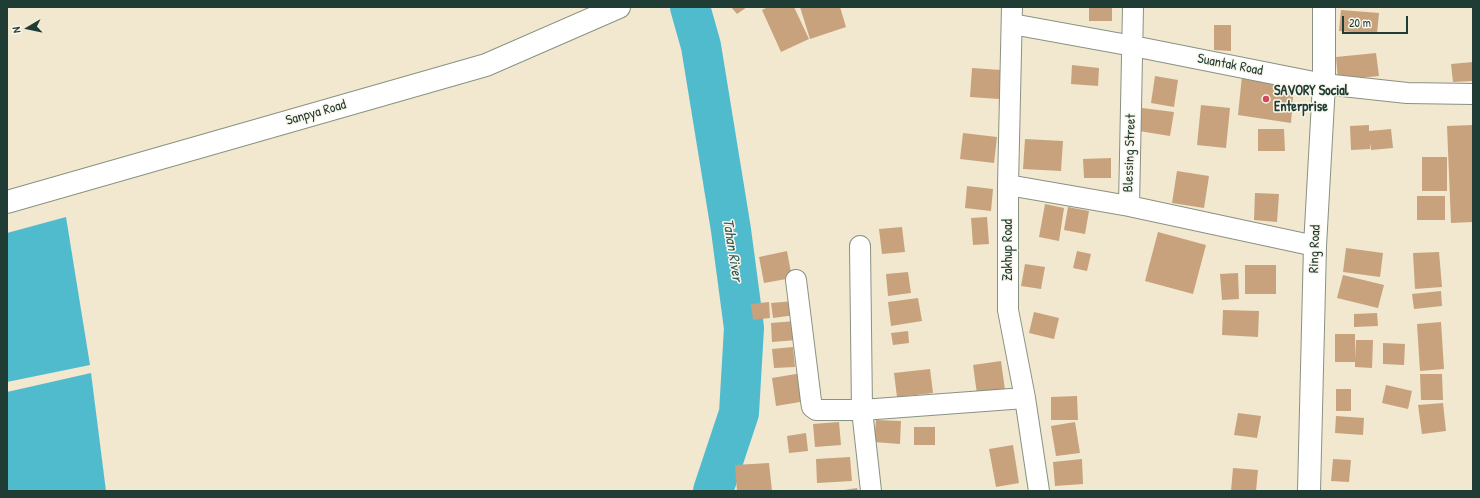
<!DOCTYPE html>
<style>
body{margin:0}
#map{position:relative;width:1480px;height:498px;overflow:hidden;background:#f2e8cf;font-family:"Patrick Hand",sans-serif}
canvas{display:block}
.frame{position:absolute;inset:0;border:8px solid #1f3d34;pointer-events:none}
.north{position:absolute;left:8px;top:8px;width:40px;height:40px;-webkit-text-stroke:3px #fbf7ec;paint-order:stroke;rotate:261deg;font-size:11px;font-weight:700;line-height:16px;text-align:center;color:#1f3d34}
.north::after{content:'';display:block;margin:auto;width:14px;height:18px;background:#1f3d34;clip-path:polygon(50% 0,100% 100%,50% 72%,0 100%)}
.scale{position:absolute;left:1342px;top:16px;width:66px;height:18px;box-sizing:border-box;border:2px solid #1f3d34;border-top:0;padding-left:5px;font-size:12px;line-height:14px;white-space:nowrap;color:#1f3d34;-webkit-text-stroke:3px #fbf7ec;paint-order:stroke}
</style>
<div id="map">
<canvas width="1480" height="498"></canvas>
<div class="frame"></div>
<div class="north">N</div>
<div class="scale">20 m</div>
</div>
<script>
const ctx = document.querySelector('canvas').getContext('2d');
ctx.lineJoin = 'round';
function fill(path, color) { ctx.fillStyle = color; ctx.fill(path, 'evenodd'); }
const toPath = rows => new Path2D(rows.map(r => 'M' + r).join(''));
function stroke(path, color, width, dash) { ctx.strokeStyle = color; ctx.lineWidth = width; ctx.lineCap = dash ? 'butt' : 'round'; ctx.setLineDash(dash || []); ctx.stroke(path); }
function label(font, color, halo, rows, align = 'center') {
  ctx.font = font + ' "Patrick Hand",sans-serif'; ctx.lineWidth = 3; ctx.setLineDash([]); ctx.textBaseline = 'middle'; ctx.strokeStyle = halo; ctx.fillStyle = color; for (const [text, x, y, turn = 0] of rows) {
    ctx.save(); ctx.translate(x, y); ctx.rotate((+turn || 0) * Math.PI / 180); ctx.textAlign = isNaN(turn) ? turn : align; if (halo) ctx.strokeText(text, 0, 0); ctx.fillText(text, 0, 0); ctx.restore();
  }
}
fill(toPath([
 [66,217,90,365,7,382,7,233],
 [91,373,106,491,7,491,7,392]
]), '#51bbce');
stroke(toPath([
 [690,7,701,46,731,230,744,328,739,413,713,491]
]), '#51bbce', 40);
fill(toPath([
 [731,7,747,7,737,14],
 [768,7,794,7,809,39,781,52,762,10],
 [800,7,840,7,846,27,810,39],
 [1089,7,1112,7,1112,21,1089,21],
 [1341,10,1379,13,1377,34,1339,31],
 [1214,25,1231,25,1231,51,1214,50],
 [1376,53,1379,76,1338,80,1336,57],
 [1473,62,1473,81,1453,82,1451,64],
 [1072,65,1099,68,1098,86,1071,84],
 [972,68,1001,70,999,99,970,97],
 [1155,76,1178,80,1174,107,1151,103],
 [1242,76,1294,84,1291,123,1238,115],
 [1201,105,1230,108,1226,148,1197,145],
 [1142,108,1174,112,1170,136,1139,131],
 [1369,125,1369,131,1391,129,1393,148,1371,150,1370,142,1370,149,1351,150,1350,126],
 [1473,125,1473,222,1451,223,1447,126],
 [1258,129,1284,129,1285,151,1258,151],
 [963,133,997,137,994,163,960,159],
 [1025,139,1063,141,1061,171,1023,169],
 [1422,157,1447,157,1447,191,1422,191],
 [1111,158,1111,178,1084,178,1083,159],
 [1177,171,1209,176,1204,208,1172,203],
 [967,186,993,189,991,211,965,208],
 [1255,193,1279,194,1277,222,1254,220],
 [1417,196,1445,196,1445,220,1417,220],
 [1045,204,1064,208,1059,241,1039,237],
 [1068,207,1089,211,1085,234,1064,230],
 [987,217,989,244,973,245,971,218],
 [902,227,905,252,882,254,879,229],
 [1158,232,1206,245,1193,294,1145,281],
 [1346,248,1383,253,1380,277,1343,272],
 [787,251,792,278,764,283,759,257],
 [1077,251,1091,254,1087,271,1073,268],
 [1439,252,1442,287,1415,289,1413,253],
 [1025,264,1045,267,1041,289,1021,286],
 [1245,265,1276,265,1276,294,1245,294],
 [908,272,911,293,888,296,886,274],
 [1238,273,1239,299,1222,300,1220,274],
 [1343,275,1384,285,1378,308,1337,298],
 [1441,291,1442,306,1414,309,1412,294],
 [918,298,922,321,891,326,888,302],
 [794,301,795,315,773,318,771,303],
 [769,302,770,318,753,320,751,304],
 [1223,310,1259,311,1258,337,1222,335],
 [1034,312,1059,318,1054,339,1029,333],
 [1377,313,1378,326,1354,327,1354,314],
 [795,321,797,340,772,342,771,323],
 [1441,322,1444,369,1420,371,1417,324],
 [908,331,909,343,893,345,891,333],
 [1335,334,1355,334,1355,359,1356,340,1373,340,1372,368,1355,367,1355,362,1335,362],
 [1383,343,1405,344,1404,365,1383,364],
 [793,347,795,367,774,368,772,349],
 [1001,361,1005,390,977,394,973,365],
 [930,369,933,393,897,397,894,373],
 [802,373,806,401,776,406,772,378],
 [1420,374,1442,374,1443,400,1421,400],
 [1386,385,1412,391,1408,409,1382,403],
 [1336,389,1351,389,1351,411,1336,411],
 [1077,396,1078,420,1051,420,1051,397],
 [1443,403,1446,431,1422,434,1418,405],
 [1238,413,1261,416,1257,438,1234,435],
 [1336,416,1364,418,1363,435,1335,433],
 [876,420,901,421,900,444,874,442],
 [839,422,841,445,815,447,813,424],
 [1075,422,1080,453,1056,456,1051,426],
 [914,427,935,427,935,445,914,445],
 [806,433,808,451,789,453,787,436],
 [1013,445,1019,483,996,487,989,449],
 [850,457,852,481,817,483,816,459],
 [1082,459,1083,484,1055,486,1053,462],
 [1333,459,1351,460,1349,482,1331,481],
 [769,463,772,491,737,491,735,465],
 [1233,468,1258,470,1256,491,1231,491],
 [857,488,858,491,844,491,844,490]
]), '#c7a27d');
const minor = toPath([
 [1012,7,1008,185,1008,310,1025,398,1039,491],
 [1133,7,1129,206,1315,246],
 [1012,24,1133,46,1324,84,1407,93,1473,94],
 [1008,185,1129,206],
 [860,246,862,410,871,491],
 [796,280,811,401,812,407,816,410,862,410,1025,398]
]);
const tertiary = toPath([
 [7,202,486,65,619,7],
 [1309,491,1315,246,1324,84,1324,7]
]);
stroke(minor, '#889282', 22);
stroke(tertiary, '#889282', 24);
stroke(minor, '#fff', 20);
stroke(tertiary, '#fff', 22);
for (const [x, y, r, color] of [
 [1266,99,4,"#d1495b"]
]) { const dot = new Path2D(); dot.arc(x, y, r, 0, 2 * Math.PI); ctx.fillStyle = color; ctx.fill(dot); stroke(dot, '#fbf7ec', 1.5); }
label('14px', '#1f3d34', '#fbf7ec', [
 ["Suantak Road",1230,65,11],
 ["Sanpya Road",316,113,-16],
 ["Blessing Street",1130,153,-88],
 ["Ring Road",1315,249,-88],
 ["Zakhup Road",1008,250,-90]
]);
label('bold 14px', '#1f3d34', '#fbf7ec', [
 ["SAVORY Social",1274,91],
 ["Enterprise",1274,107]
], 'left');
label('italic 15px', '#2c5c5a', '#fbf7ec', [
 ["Tahan River",732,250,81]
]);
</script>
